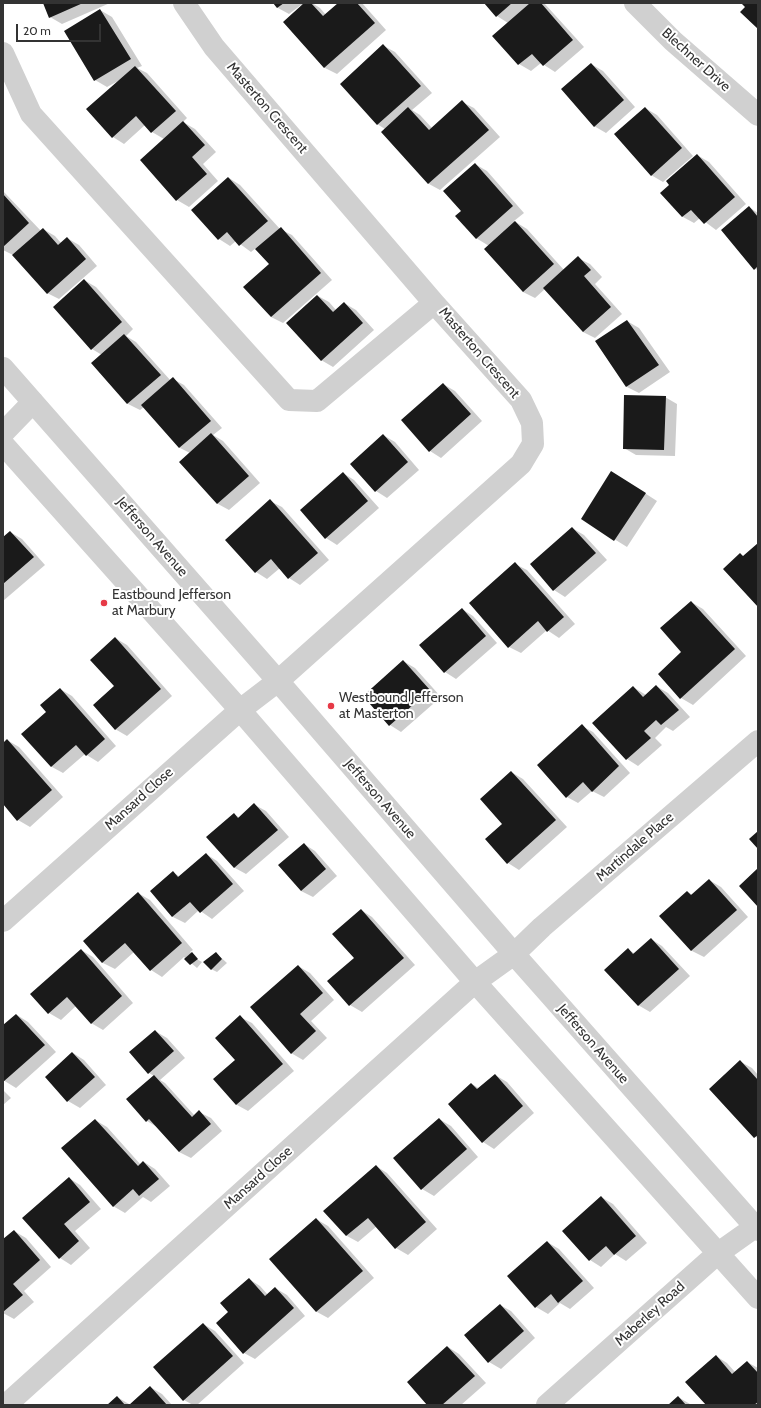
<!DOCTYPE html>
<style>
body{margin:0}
#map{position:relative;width:761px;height:1408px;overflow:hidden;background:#fff;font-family:Cabin,sans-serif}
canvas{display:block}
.frame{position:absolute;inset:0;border:4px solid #333;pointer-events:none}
.scale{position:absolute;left:16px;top:24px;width:85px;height:18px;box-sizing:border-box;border:2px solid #333;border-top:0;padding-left:5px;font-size:12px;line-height:14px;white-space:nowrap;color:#333;-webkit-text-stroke:3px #fff;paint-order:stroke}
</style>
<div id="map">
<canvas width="761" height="1408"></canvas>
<div class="frame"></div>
<div class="scale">20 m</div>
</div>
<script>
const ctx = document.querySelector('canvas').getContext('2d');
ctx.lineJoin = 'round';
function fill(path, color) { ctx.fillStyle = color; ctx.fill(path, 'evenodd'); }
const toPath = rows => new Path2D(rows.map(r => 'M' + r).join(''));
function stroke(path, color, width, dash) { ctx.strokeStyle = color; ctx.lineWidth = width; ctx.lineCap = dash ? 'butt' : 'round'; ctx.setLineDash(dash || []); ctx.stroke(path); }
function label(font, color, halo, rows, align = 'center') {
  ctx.font = font + ' Cabin,sans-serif'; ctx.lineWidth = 4; ctx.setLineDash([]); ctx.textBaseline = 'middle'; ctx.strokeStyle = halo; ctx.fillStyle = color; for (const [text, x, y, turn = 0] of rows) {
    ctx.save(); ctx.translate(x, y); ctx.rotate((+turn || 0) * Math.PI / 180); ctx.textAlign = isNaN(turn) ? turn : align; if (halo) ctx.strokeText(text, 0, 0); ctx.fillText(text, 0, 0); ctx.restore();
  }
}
fill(toPath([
 [44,3,110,3,62,24,50,17],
 [274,3,312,3,320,8,326,15,340,3,362,3,386,30,337,74,325,68,284,22,303,6,301,5,289,14,278,8],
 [485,3,544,3,584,47,555,72,541,63,531,71,519,64,494,36,508,23,497,16],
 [100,10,112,17,142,66,137,68,147,73,187,118,183,122,195,129,216,152,203,164,218,181,189,207,177,200,164,139,152,132,145,125,124,144,113,137,120,80,107,87,95,80],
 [384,46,395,52,432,93,412,110,420,115,432,128,462,102,474,108,500,137,440,190,429,184,382,132,385,129,377,124],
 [591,64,603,71,635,107,606,133,594,126],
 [645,108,657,115,693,156,663,182,651,175],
 [697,155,709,162,746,204,716,230,700,218,694,223,683,217,662,193],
 [475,164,487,171,524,213,514,221,527,229,564,270,578,258,590,264,602,277,595,284,622,314,595,338,583,332,545,289,535,298,523,292,489,246,476,238,463,211],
 [229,178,240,185,280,229,292,235,332,280,283,323,271,317,271,264,256,248,251,252,236,241,230,246,219,239],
 [3,191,41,231,43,229,55,236,61,243,67,238,79,245,97,266,59,299,47,293,13,255,3,250],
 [749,207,758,213,758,270,755,269],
 [84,280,96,287,133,329,126,336,136,342,171,381,173,379,184,385,222,428,213,435,223,441,260,483,229,510,218,504,181,462,190,453,180,448,144,407,140,410,128,404,92,363,102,355,92,349],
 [318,296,329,302,336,310,344,303,356,310,374,330,333,367,321,360],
 [627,321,639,328,670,372,639,393,627,387,596,342],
 [443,384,455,391,482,421,441,458,430,451],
 [665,397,677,404,675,456,636,455,624,448],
 [383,435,395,442,419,470,387,498,376,491],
 [343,473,354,480,379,508,337,545,326,538],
 [623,479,657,501,627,547,582,519],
 [270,501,282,507,329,560,300,585,289,578,280,568,267,579,256,572,226,540],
 [572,528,584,535,607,560,565,597,554,590],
 [10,532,22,539,45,565,3,601,3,538],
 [515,564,527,570,575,624,559,638,547,630,521,653,509,647],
 [691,602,703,609,746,656,693,705,681,698,683,652],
 [462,609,473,616,497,643,456,679,445,672],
 [115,638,127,645,172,696,127,736,115,729],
 [403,661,415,668,441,697,401,732,390,725],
 [656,686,668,693,690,717,673,731,666,727,655,738,662,745,638,766,627,759,633,687,646,695],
 [60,689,72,696,116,746,98,762,85,754,63,773,52,767,23,734,48,712],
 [582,726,593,732,630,773,604,797,592,791,578,803,567,797],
 [7,740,19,747,63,797,30,827,18,820,3,803,3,744],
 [511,772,523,779,567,827,519,870,508,863,486,839,503,824],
 [255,805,266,811,289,837,246,874,235,868,208,837,234,814,240,818],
 [304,844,315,851,337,876,313,897,301,891],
 [206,854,217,861,244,891,212,919,199,910,185,923,173,917,151,891,173,872,180,877],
 [709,880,721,887,748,917,704,957,692,951,661,916,687,892,693,895],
 [138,893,150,900,193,950,190,952,199,958,194,955,193,957,202,962,197,968,184,957,162,977,151,970,134,952,115,969,103,963,84,941],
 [361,910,372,917,415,965,362,1012,350,1005,329,981,355,958],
 [651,939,662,946,690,976,650,1012,638,1005,628,949,635,954],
 [81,950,93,957,133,1003,103,1030,91,1023,76,1006,61,1020,49,1013],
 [216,953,227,963,217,972,211,969],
 [298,966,310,973,334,1000,311,1021,327,1038,303,1060,291,1053],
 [17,1015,28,1022,56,1052,16,1088,3,1080,3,1024,5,1025],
 [240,1017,252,1023,294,1071,248,1111,237,1105,215,1079,236,1060],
 [155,1031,167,1038,185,1058,160,1080,165,1083,195,1116,199,1112,211,1118,222,1131,191,1158,179,1152,157,1127,147,1121,154,1076,149,1073],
 [73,1053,84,1060,106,1085,80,1108,68,1101,46,1077],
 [741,1062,752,1068,758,1075,758,1139,711,1089],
 [495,1075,507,1082,534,1113,494,1149,483,1142,472,1084,480,1089],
 [3,1090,11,1098,3,1105],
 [439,1119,451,1126,478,1157,434,1196,422,1189,395,1158],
 [95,1120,107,1127,141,1165,144,1162,155,1169,170,1186,151,1202,143,1197,125,1213,113,1206],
 [376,1166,387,1173,437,1229,408,1255,396,1248,377,1226,358,1242,347,1236,325,1212],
 [69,1178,80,1185,101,1209,75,1231,90,1248,71,1265,60,1258],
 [601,1197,613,1204,647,1243,626,1261,615,1254,601,1267,590,1260],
 [316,1219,328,1226,374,1278,328,1318,317,1312,270,1259],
 [14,1231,26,1238,51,1267,24,1291,34,1302,14,1319,3,1313,3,1241],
 [547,1242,559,1249,594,1288,570,1309,560,1303,548,1314,536,1307],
 [249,1279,260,1286,268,1295,275,1288,287,1295,305,1316,255,1359,244,1353,230,1312],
 [500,1305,511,1311,535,1338,501,1369,489,1362,465,1335],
 [203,1324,215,1331,244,1363,197,1405,193,1405,184,1400],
 [448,1347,459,1354,486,1383,461,1405,428,1405],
 [716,1356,727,1363,735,1372,747,1362,758,1368,758,1405,707,1405],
 [150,1387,162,1394,172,1405,130,1405],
 [117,1397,129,1404,129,1405,108,1405],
 [678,1397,690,1404,691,1405,670,1405]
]), '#0003');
fill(toPath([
 [43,3,83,3,49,18],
 [273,3,284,3,277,8],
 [304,3,311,3,323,16,338,3,357,3,375,23,324,68,283,22],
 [484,3,512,3,496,17],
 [530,3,541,3,573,40,543,66,532,54,518,65,492,36],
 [741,3,758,3,758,29,740,12,745,7],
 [100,9,131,59,94,81,64,31],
 [383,44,421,86,377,125,340,84],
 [591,63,624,100,594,127,561,89],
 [135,66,176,111,151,133,136,116,112,138,86,109],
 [462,100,489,130,428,184,381,132,408,107,429,130],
 [645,107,682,148,651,176,614,134],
 [183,121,205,145,192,157,207,174,176,201,140,160],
 [697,154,735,197,704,224,691,210,682,217,660,193,669,185,666,181],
 [475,163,513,206,476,239,455,216,461,211,443,191],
 [228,177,268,221,239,246,227,232,218,240,191,210],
 [3,194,29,223,3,247],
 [749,206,758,217,758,266,754,270,721,230],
 [515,221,554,264,523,292,484,249],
 [281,227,321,273,271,317,243,287,269,264,255,249],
 [43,228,58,245,67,237,86,259,47,294,12,255],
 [578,256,591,270,584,276,611,307,583,332,543,288],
 [84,279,122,322,91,350,53,307],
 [317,295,333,312,344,302,363,323,321,361,286,323],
 [627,320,659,365,626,387,595,341],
 [124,334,161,375,127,404,91,363],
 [173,377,211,421,179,448,141,405],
 [443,383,471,414,429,452,401,420],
 [624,395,666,396,664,450,623,449],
 [211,433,249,476,217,504,179,462],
 [383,434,408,462,375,492,350,464],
 [611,471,646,493,614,541,581,519],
 [343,472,368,501,325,539,300,510],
 [270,499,318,553,288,579,271,559,255,573,225,540],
 [572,527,596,553,553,591,530,564],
 [10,531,34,557,3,584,3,537],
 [758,543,758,607,723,569,740,553,743,556],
 [515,562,564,617,547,632,538,621,508,648,469,603],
 [691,601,735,649,680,699,658,674,681,652,660,628],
 [462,608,486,636,444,673,419,645],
 [115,637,161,689,115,730,93,705,114,686,90,660],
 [403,660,430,690,389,726,363,696],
 [656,685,679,710,661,725,656,720,644,731,651,738,626,760,592,723,633,686,643,697],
 [60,688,105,739,86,756,76,745,51,767,21,734,46,712,40,705],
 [582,724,619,766,592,792,583,782,566,798,537,765],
 [7,739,52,790,17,821,3,804,3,743],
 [511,771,556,820,507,864,485,839,502,824,480,799],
 [254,803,278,830,234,868,206,837,234,813,238,818],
 [758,831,758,849,749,839],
 [304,843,326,869,301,891,278,865],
 [206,853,233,884,200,913,190,902,172,917,150,891,173,871,178,877],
 [758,868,758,907,739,886],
 [709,879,737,910,691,951,659,916,687,891,691,895],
 [138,892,182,943,150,971,125,943,102,963,83,941],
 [361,909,404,958,349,1006,327,981,354,958,332,934],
 [651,938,679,969,638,1006,604,970,628,948,633,954],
 [81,949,122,996,91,1024,67,997,48,1014,30,994],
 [192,952,198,959,190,965,184,959],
 [216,952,222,959,211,970,203,962],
 [298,965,323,993,300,1014,316,1031,291,1054,250,1007],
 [16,1014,45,1045,3,1082,3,1025],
 [240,1015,283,1064,236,1105,213,1079,235,1060,215,1038],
 [155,1030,174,1051,148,1074,129,1052],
 [72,1052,95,1077,67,1102,45,1077],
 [740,1060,758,1080,758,1135,754,1138,709,1089],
 [495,1074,523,1106,482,1143,448,1104,471,1083,477,1089],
 [154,1075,192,1117,199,1110,211,1124,179,1152,149,1119,146,1122,126,1099],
 [439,1118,467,1149,421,1190,393,1158],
 [95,1119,138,1166,143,1161,159,1179,139,1196,133,1189,113,1207,61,1148],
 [376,1165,426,1222,395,1249,368,1218,346,1236,323,1211],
 [69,1177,90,1202,64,1224,79,1241,59,1259,22,1218],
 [601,1196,636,1236,614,1255,606,1246,589,1261,562,1231],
 [316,1218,363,1271,316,1312,269,1259],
 [14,1230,40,1260,13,1284,23,1295,3,1312,3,1239],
 [547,1241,583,1281,558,1303,551,1294,535,1308,507,1276],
 [249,1278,265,1296,275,1287,294,1308,243,1354,216,1323,228,1312,220,1303],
 [500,1304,524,1331,488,1363,464,1335],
 [203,1323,233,1356,183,1401,153,1367],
 [447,1346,475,1376,442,1405,427,1405,407,1382],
 [716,1355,732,1374,747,1361,758,1373,758,1402,754,1405,706,1405,685,1382],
 [150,1386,167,1405,129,1405],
 [117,1396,125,1405,107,1405],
 [678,1396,686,1405,668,1405]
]), '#1a1a1a');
stroke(toPath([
 [635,3,673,41,758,115],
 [3,53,31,114,289,400,317,401,434,303],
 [3,368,278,681,514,954,758,1230],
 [3,433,33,402],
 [3,444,240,710,475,982,758,1298],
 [3,921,240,710,278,681,521,464,533,444,532,423,521,400,434,303,214,47,184,3],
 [6,1405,475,982,514,954,542,927,758,741],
 [547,1405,717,1254,758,1225]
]), '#d0d0d0', 22);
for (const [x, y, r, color] of [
 [104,603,4,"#e63946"],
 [331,706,4,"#e63946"]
]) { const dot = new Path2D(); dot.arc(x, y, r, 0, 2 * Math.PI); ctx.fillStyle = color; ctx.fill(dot); stroke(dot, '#fff', 1.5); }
label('14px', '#333', '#fff', [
 ["Blechner Drive",696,60,42],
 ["Masterton Crescent",267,108,49],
 ["Masterton Crescent",479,353,49],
 ["Jefferson Avenue",152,537,49],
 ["Mansard Close",139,799,-42],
 ["Jefferson Avenue",380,799,49],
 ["Martindale Place",635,847,-41],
 ["Jefferson Avenue",593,1044,49],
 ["Mansard Close",258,1178,-42],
 ["Maberley Road",650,1314,-42]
]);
label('14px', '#333', '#fff', [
 ["Eastbound Jefferson",112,595],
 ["at Marbury",112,611],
 ["Westbound Jefferson",339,698],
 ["at Masterton",339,714]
], 'left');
</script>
